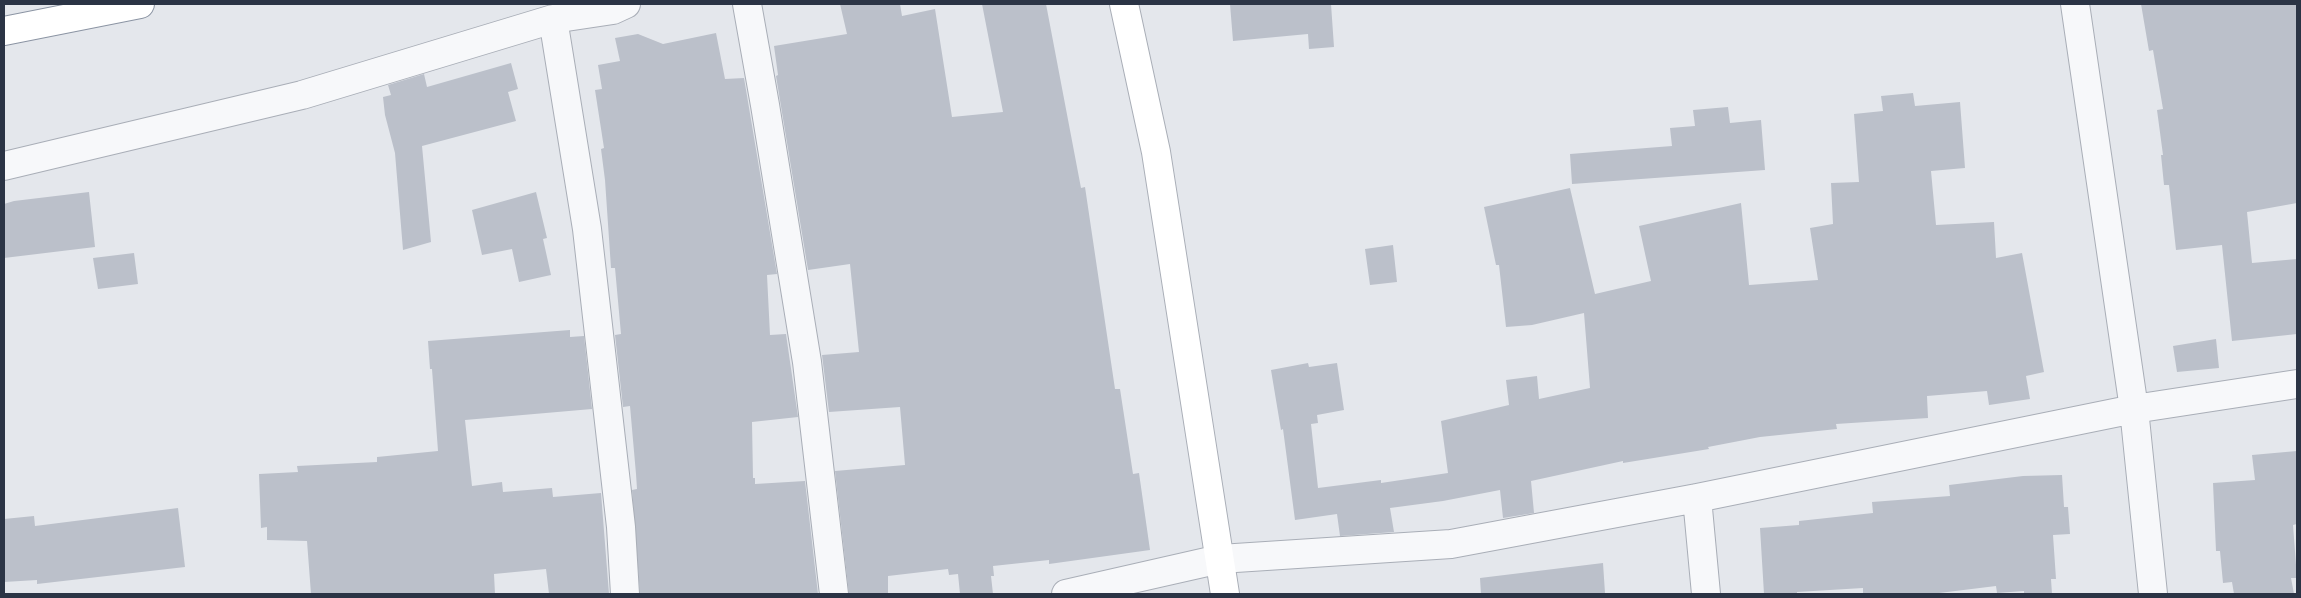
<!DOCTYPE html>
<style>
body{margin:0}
#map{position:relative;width:2301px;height:598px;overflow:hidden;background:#e4e7ec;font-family:Lato,sans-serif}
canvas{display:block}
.frame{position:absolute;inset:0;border:5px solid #2b3445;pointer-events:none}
</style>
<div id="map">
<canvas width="2301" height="598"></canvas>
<div class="frame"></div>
</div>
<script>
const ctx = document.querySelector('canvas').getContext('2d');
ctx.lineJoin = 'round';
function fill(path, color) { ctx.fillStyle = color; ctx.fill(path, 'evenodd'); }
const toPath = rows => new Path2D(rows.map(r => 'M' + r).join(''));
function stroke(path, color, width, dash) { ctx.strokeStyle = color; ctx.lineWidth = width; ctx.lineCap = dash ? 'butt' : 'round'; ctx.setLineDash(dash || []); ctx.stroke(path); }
fill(toPath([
 [840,4,900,4,902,16,935,9,952,117,1003,112,982,4,1046,4,1081,188,1085,187,1115,389,1120,389,1133,474,1139,473,1150,550,1049,564,1049,560,993,566,994,576,991,576,993,594,960,594,958,574,949,575,948,569,888,576,888,594,849,594,835,471,905,465,900,407,829,412,822,355,859,352,850,264,808,270,776,76,778,75,774,46,847,34],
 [1230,4,1331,4,1334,47,1309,49,1308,34,1233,41],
 [2141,4,2297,4,2297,203,2247,212,2252,263,2297,259,2297,334,2232,341,2222,245,2176,250,2169,185,2164,185,2161,155,2163,155,2157,110,2163,109,2153,50,2149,51],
 [716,33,725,79,744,78,777,274,767,275,770,335,786,334,798,417,752,422,753,478,755,478,755,484,805,481,818,594,640,594,632,490,637,489,636,474,630,406,623,407,615,335,621,334,615,268,611,268,605,180,601,149,604,148,595,90,602,89,598,65,620,61,615,38,638,34,663,44],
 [511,63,518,89,508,92,516,121,422,146,431,242,403,250,395,153,385,115,383,97,391,95,388,85,424,74,427,87],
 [1913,93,1915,106,1960,102,1965,168,1931,171,1936,225,1994,222,1996,258,2022,253,2044,372,2026,376,2030,399,1989,405,1987,391,1927,396,1928,418,1836,424,1837,429,1760,437,1708,447,1709,449,1623,463,1623,461,1531,481,1534,513,1503,518,1500,490,1443,501,1390,508,1394,532,1340,536,1337,514,1295,520,1283,429,1281,430,1271,370,1308,363,1309,367,1337,363,1344,410,1317,415,1318,423,1311,424,1318,488,1381,480,1381,483,1448,473,1441,421,1509,405,1506,380,1537,376,1539,399,1590,388,1584,313,1532,325,1506,327,1499,265,1496,265,1484,207,1570,188,1595,294,1651,281,1639,226,1741,203,1749,285,1818,280,1810,228,1833,224,1831,183,1859,182,1854,114,1883,111,1881,96],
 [1728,107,1730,123,1761,120,1765,170,1572,184,1570,154,1672,146,1670,128,1695,126,1693,110],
 [89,192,95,247,4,258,4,204,14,201],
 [536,192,547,238,543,239,551,275,519,282,512,249,482,255,472,210],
 [1393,245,1397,282,1370,285,1365,249],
 [134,253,138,284,98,289,93,258],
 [570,330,570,337,584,336,592,409,465,420,472,486,502,482,503,492,552,488,553,497,601,493,609,594,549,594,546,569,494,574,495,594,311,594,307,541,267,540,267,527,261,528,259,474,298,472,297,466,377,462,377,457,438,451,432,369,430,369,428,341],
 [2216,339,2219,368,2177,372,2173,346],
 [2297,451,2297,524,2293,525,2297,578,2291,578,2294,594,2234,594,2232,582,2223,583,2220,551,2216,551,2213,483,2255,480,2252,455],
 [2062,475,2064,507,2068,507,2070,534,2053,535,2056,579,2051,579,2052,594,2024,594,2024,591,1997,593,1996,586,1931,594,1863,594,1863,588,1797,592,1797,594,1764,594,1760,528,1799,525,1799,521,1873,513,1872,502,1950,496,1949,485,2023,476],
 [178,508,185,567,37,584,37,580,4,582,4,519,34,516,35,526],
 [1603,563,1605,593,1481,594,1480,578]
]), '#bbc0ca');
const minor = toPath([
 [747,4,765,105,807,362,834,594],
 [2075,4,2134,409,2153,594],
 [553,19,587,229,621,527,625,594],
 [4,166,302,95,553,19,613,10,626,4],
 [1697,498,1706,594],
 [1066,594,1220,559,1451,544,1697,498,2134,409,2297,384]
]);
const secondary = toPath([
 [1124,4,1156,152,1225,594]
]);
const trunk = toPath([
 [4,31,140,4]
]);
stroke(minor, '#a9aeb7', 30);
stroke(secondary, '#a9aeb7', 30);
stroke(trunk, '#8b94a3', 30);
stroke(minor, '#f7f8fa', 28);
stroke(secondary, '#fff', 28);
stroke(trunk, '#fff', 28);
</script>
